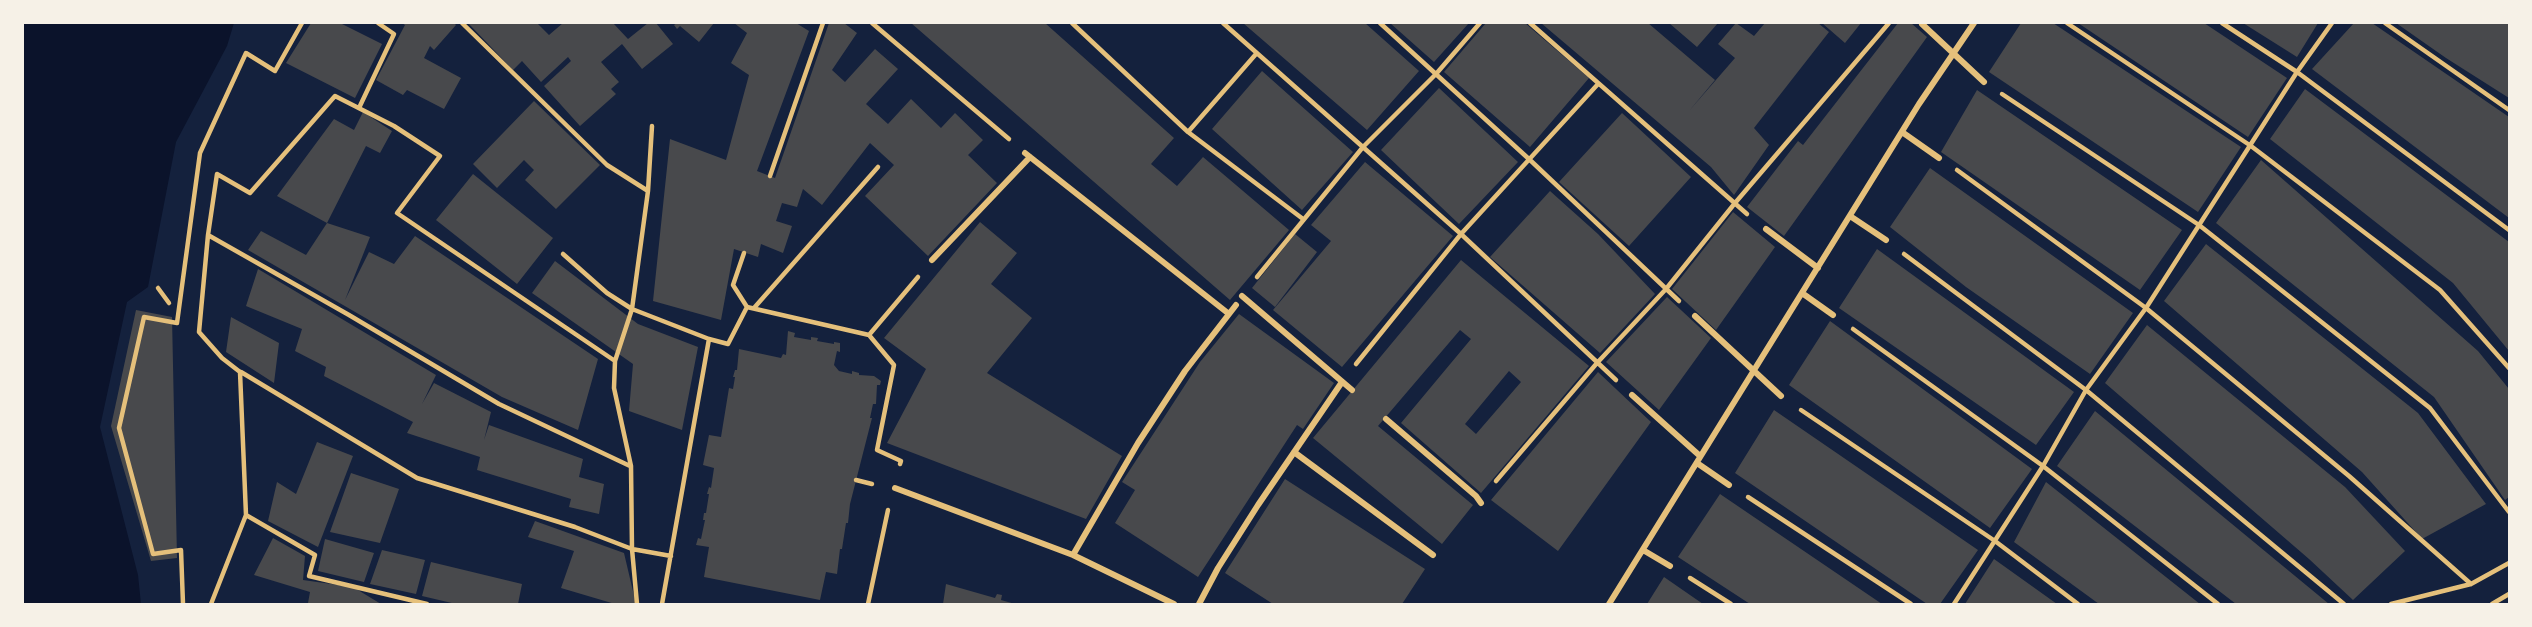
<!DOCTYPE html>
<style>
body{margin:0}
#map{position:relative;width:2532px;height:627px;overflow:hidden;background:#14213d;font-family:"Public Sans",sans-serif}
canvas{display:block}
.frame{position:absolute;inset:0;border:24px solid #f6f1e7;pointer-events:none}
</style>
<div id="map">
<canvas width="2532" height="627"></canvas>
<div class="frame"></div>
</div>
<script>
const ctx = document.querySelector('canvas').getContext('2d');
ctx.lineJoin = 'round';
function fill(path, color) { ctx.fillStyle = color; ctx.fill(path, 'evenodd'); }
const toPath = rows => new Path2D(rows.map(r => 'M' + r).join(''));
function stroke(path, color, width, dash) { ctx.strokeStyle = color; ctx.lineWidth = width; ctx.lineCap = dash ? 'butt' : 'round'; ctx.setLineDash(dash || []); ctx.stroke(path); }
fill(toPath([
 [23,23,234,23,227,46,176,142,148,287,127,302,100,427,138,575,141,604,23,604]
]), '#0b132b');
fill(toPath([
 [311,23,340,23,382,44,355,98,286,63],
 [402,23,454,23,456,25,434,50,430,46,424,58,461,78,444,109,407,90,403,95,376,80,405,25],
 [468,23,537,23,549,35,563,23,613,23,628,39,648,23,656,23,673,44,642,69,622,44,601,62,619,82,611,89,616,94,580,126,544,86,571,61,568,57,541,82,522,61,513,70],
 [677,23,714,23,699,42,680,26,677,29,674,25],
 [734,23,796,23,809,31,757,171,775,178,829,23,844,23,857,33,832,70,845,82,875,49,898,69,866,104,888,124,911,99,941,128,955,113,983,140,968,155,997,183,928,256,865,196,894,165,870,143,822,205,803,189,797,207,782,203,776,221,792,226,783,253,761,244,758,257,734,249,721,320,653,301,670,139,726,160,749,75,731,63,747,33],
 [911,23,1045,23,1174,138,1151,164,1177,186,1203,157,1289,230,1230,300],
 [1243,23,1365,23,1419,71,1367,130],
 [1390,23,1469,23,1434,62],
 [1486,23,1525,23,1589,78,1530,147,1444,72],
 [1541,23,1648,23,1715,80,1689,111,1735,58,1718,44,1736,23,1754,36,1765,23,1818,23,1829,32,1754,128,1769,145,1734,195,1711,167],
 [1669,23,1718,23,1697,47],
 [1822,23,1861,23,1845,43],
 [1898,23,1911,23,1927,37,1784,236,1747,207,1798,141,1803,145],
 [2021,23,2053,23,2241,147,2198,212,1989,72],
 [2078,23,2204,23,2287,78,2248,137],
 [2243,23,2318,23,2297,57],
 [2354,23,2372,23,2509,117,2509,218,2312,69],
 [2396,23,2509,23,2509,98,2446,58],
 [1262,71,1353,152,1302,210,1212,129],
 [1439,88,1518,162,1459,224,1381,150],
 [2305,89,2509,242,2509,351,2453,283,2270,139],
 [1977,90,2182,230,2140,290,1941,152],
 [534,101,600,165,556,209,525,180,534,170,524,160,497,188,473,164],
 [363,112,392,131,380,153,366,146,327,223,277,196,334,119,354,130],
 [1622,113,1691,177,1629,246,1559,182],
 [2261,160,2478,351,2509,389,2509,497,2505,500,2434,397,2216,223],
 [1365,162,1453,236,1342,367,1273,310,1331,241,1311,225],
 [1930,168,2133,313,2090,374,1966,287,1890,227],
 [473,174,553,238,517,284,436,220],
 [1550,191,1598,234,1655,294,1600,353,1490,257],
 [1733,212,1775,247,1716,330,1672,289],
 [980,222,1017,253,991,284,1032,318,987,373,1122,456,1086,519,887,443,926,369,884,338],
 [327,223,370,237,345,300,369,252,394,264,415,236,598,359,578,430,502,397,248,250,261,231,306,255],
 [1295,234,1317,252,1275,307,1252,288],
 [2206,244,2418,413,2486,504,2422,539,2362,472,2164,301],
 [1877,249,2074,392,2036,445,1839,308],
 [1461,260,1589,366,1481,493,1401,423,1471,339,1460,330,1378,426,1473,505,1442,544,1313,438],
 [1509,371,1521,382,1476,434,1465,424],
 [555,261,638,324,698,347,682,430,629,411,633,364,532,293],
 [258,269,436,375,422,404,434,383,491,412,484,440,489,425,583,459,579,477,604,484,599,514,569,507,571,499,477,470,480,457,407,433,413,422,324,376,326,367,295,351,302,329,246,306],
 [1667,297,1711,338,1659,410,1606,362],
 [136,310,172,317,177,558,151,561,111,426],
 [1239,314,1334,383,1303,429,1297,425,1198,577,1115,523,1135,490,1122,482,1200,362],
 [231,317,279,343,274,383,226,352],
 [1830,321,2032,469,1990,528,1789,385],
 [2147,325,2345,487,2405,551,2353,600,2309,559,2105,383],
 [788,331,795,333,794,337,811,340,811,337,818,338,817,341,834,344,834,342,840,343,840,352,837,351,834,365,839,371,852,374,852,371,859,373,859,375,874,376,881,381,880,385,877,385,876,404,873,404,870,418,872,418,850,504,848,523,846,523,842,549,840,549,837,574,826,572,820,600,704,577,709,547,696,545,698,538,701,539,705,520,703,520,704,513,706,513,709,494,707,494,709,487,711,488,714,468,703,465,709,435,721,437,729,388,733,389,735,377,733,377,735,370,737,370,739,349,781,358,783,354,786,355],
 [1598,372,1651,422,1558,551,1491,500],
 [1774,410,1978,550,1940,604,1927,604,1735,473],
 [2095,411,2329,604,2236,604,2057,466],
 [317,442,353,456,318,547,268,521,277,482,296,494],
 [351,473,399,489,380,543,330,532],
 [1285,479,1425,569,1402,604,1273,604,1225,573],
 [2046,482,2200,604,2099,604,2014,542],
 [1720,494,1882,604,1750,604,1678,557],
 [535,521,624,553,636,604,615,604,561,588,574,551,528,537],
 [273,538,305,556,303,580,353,587,381,604,311,604,308,603,310,592,254,575],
 [325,539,374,553,364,582,318,571],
 [382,550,425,560,416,594,370,584],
 [1994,559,2057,604,1965,604],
 [431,562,522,584,518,604,456,604,422,596],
 [1664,577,1703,604,1647,604],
 [946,584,995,598,997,594,1002,595,1001,600,1015,604,943,604]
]), '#48494c');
stroke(toPath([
 [462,23,607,165,648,191],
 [872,23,1009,139],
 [1072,23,1188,132,1303,219],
 [1223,23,1461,234,1616,380],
 [1380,23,1530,160,1679,301],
 [1530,23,1747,214],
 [2067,23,2251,146,2440,290,2509,368],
 [2222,23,2297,72,2509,230],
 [2385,23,2509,110],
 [2002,94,2199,225,2430,408,2509,512],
 [359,108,394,34,378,23],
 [1188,132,1256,54],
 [1957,170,2146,308,2349,476,2471,584],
 [770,176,823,23],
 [208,235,349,315,499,404,630,466],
 [744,253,733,285,747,307],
 [563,254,607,293,632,309,709,339,728,344,747,307,869,335,894,365,877,450,901,461,900,464],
 [1904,254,2086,390,2344,604],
 [1257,277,1363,147,1436,74,1480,23],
 [158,288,169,303],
 [754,308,878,167],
 [1853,329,2043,466,2218,604],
 [869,335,918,277],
 [1356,364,1461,234,1598,84],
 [241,372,417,478,575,527,632,549,671,556],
 [1801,410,1995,541,2078,604],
 [856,480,872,484],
 [1496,481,1597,363,1666,289,1735,203,1889,23],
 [1748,497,1911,604],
 [246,515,315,555,309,576,427,604],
 [1690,578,1731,604],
 [183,604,181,550,153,554,119,428,144,317,177,323,200,153,246,53,275,71,302,23],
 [211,604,246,515,240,372,222,358,199,332,208,235,217,174,250,193,335,96,394,126,440,156,397,213,615,361],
 [637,604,632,549,631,466,614,388,615,361,632,309,648,191,652,126],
 [662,604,709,339],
 [868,604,888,510],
 [1954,604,2043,466,2086,390,2146,308,2297,72,2332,23],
 [2391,604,2471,584,2509,563],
 [2492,604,2509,594]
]), '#e5c07b', 4.5);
stroke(toPath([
 [1922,24,1984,82],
 [1902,132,1939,158],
 [1025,153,1229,314],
 [1850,216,1886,240],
 [1766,229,1818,268],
 [932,260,1030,157],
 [1802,293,1833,315],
 [1242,296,1352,390],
 [1695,316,1781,396],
 [1632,395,1700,456],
 [1386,419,1476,496,1481,503],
 [1294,452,1433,555],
 [1697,463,1729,485],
 [895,488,1073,555,1174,604],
 [1643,550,1670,566],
 [1073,555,1138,443,1185,371,1236,305],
 [1199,604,1218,568,1258,505,1342,382],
 [1609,604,1919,104,1974,23]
]), '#e5c07b', 6);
</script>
